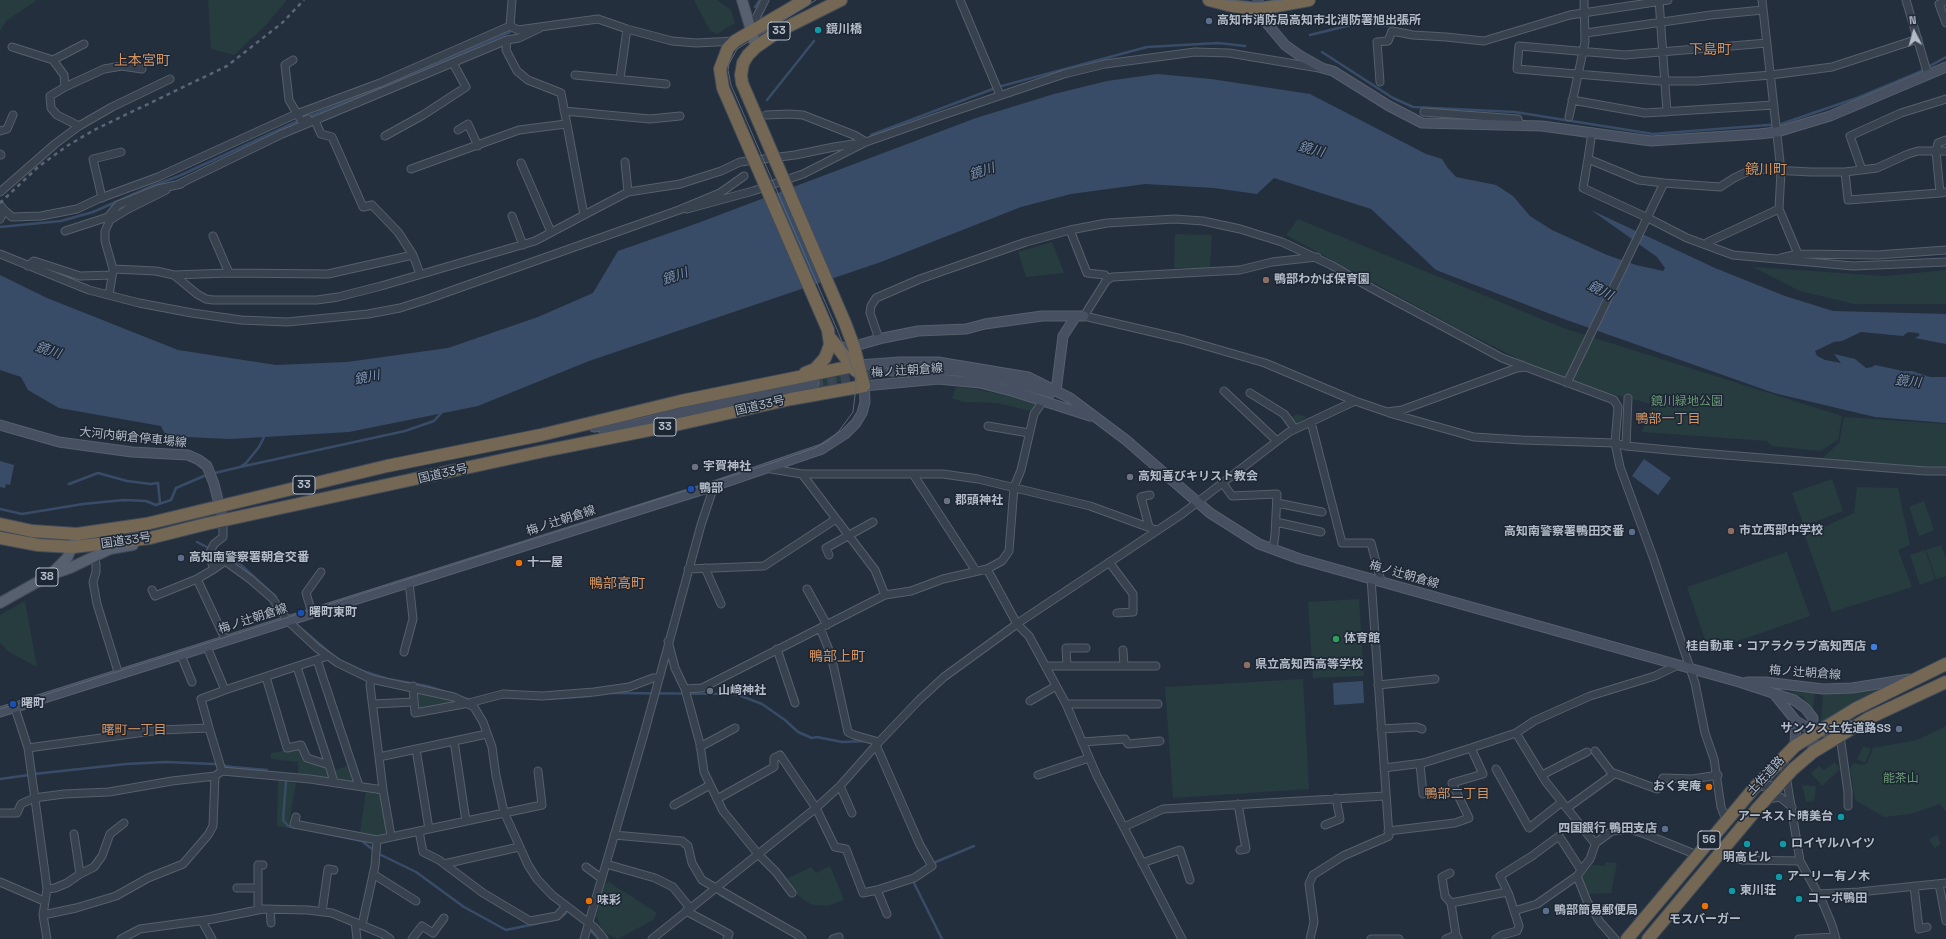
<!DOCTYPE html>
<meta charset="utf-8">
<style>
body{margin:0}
#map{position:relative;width:1946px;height:939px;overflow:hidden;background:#242f3e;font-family:"Space Grotesk",sans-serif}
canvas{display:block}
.north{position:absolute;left:1894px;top:12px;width:40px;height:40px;-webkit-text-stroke:3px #1d2633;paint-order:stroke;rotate:354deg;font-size:11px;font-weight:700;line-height:16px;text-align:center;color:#b4bcc9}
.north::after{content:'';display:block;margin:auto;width:14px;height:18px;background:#b4bcc9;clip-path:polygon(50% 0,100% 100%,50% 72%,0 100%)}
</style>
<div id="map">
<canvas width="1946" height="939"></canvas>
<div class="north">N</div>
</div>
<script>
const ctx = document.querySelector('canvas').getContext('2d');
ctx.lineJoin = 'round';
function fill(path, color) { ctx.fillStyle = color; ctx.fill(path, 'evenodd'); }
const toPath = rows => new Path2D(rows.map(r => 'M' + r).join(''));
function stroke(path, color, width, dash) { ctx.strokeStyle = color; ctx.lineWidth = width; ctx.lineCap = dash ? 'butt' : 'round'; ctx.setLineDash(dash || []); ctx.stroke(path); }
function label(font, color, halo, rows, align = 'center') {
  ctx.font = font + ' "Space Grotesk","Noto Sans JP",sans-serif'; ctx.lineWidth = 3; ctx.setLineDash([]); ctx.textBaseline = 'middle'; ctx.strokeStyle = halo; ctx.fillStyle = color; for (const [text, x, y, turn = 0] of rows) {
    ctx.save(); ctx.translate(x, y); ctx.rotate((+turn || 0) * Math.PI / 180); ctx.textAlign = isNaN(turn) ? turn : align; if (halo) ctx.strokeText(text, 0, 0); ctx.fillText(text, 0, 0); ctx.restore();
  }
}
fill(toPath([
 [0,0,36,0,36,1,6,21,0,31],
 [208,0,287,0,266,25,234,55,211,49],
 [694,0,717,0,731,10,735,23,717,34,710,31],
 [1298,219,1566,329,1842,416,1838,440,1821,451,1772,446,1767,441,1642,432,1652,404,1567,383,1457,328,1286,235],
 [1175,234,1212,235,1210,268,1174,268],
 [1052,242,1064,273,1026,277,1018,252],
 [1753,267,1885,276,1946,270,1946,304,1854,304,1800,291],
 [891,365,892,377,884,378,873,375,876,369],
 [843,374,845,375,843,380,819,390,817,379],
 [956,387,976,389,1039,403,1034,412,998,403,963,402,952,398],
 [1297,414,1307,417,1297,424,1291,418],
 [1844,417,1946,424,1946,469,1926,469,1820,460,1839,443],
 [1832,479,1843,511,1804,526,1792,493],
 [1857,487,1898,488,1910,545,1898,550,1912,587,1832,612,1805,536,1854,513],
 [1924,501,1934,530,1919,536,1909,507],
 [1941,545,1946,558,1946,576,1936,579,1926,550],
 [1925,550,1935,579,1920,585,1910,555],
 [1787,552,1810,616,1709,651,1687,587],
 [1359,599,1364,676,1313,678,1308,602],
 [25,601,37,667,9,652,0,643,0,615],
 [1303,679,1309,789,1173,798,1165,687],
 [1887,688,1821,723,1823,693],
 [415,691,432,694,451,701,452,704,417,710],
 [1788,692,1815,693,1813,710,1803,697],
 [1946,726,1946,812,1940,804,1911,814,1884,817,1855,800,1850,768,1854,763,1863,765,1867,763,1873,748,1917,740],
 [1863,746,1871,749,1865,763,1857,759],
 [299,748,304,761,327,767,330,779,298,774,298,762,271,759,271,753],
 [1835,762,1840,769,1822,786,1811,773,1819,766,1824,770],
 [349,765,354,778,353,784,336,780,333,771],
 [278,781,296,783,288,828,277,826],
 [1802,785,1816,786,1814,801,1806,802],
 [366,791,377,792,381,797,386,830,385,834,373,836,360,833],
 [1937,835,1941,844,1934,848,1929,839],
 [1606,862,1617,863,1611,893,1588,894,1582,877,1592,865,1604,866],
 [830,866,844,900,828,906,812,905,794,893,784,880,811,867,816,873],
 [609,882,657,913,653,920,618,939,603,932,596,916,604,884]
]), '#263c3f');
fill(toPath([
 [1157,74,1211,79,1310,94,1426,154,1442,159,1447,167,1456,177,1496,185,1513,196,1530,216,1552,230,1607,255,1636,265,1663,271,1665,268,1657,257,1591,210,1715,268,1785,296,1833,311,1946,314,1946,344,1915,338,1920,335,1918,333,1908,332,1903,336,1861,332,1842,341,1834,342,1815,351,1817,356,1825,360,1841,363,1834,354,1855,359,1866,368,1872,367,1875,365,1903,371,1912,371,1930,377,1946,377,1946,423,1875,417,1774,393,1561,318,1436,270,1371,209,1274,178,1257,194,1214,188,1145,184,1071,194,1021,207,881,262,589,361,478,406,349,432,230,439,166,436,161,426,59,408,28,390,21,377,0,370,0,275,47,298,178,350,276,365,347,362,448,348,538,317,593,293,618,251,698,223,976,118,1054,94,1107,81],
 [1644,459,1671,478,1658,495,1632,476],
 [0,461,14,465,10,485,6,484,5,488,0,487],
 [1363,681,1364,703,1334,705,1333,683]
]), '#394c67');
stroke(toPath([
 [755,7,760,0],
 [1310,35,1359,23,1388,26],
 [1322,52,1393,98,1413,107,1515,112,1653,134,1781,124,1857,98,1917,73,1946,57],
 [767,100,814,41],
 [307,117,379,89,510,32],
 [871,135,998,87,1147,47,1218,43,1245,46],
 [0,227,61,221,93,212,152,186,179,176,300,120],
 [240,467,405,431,434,421,442,412],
 [215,473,240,467,246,463,259,447,265,435],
 [69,484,98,473,127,481,151,484,158,483,160,503],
 [0,509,22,514,83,504,124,500,146,501,156,505,171,500,176,488,204,476],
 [197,542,240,564,276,597],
 [296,624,337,659,363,671,388,679,427,686,446,692],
 [610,693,736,694,762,704,785,720,798,732,812,738,817,737,842,742,867,741],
 [460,697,471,700],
 [548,699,591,696],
 [34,774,126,764,166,762,214,764,232,767,267,770],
 [0,779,29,775],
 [286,782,283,820,288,826,295,828],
 [314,831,362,841,377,853,416,872,464,907,506,930,559,919,566,913],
 [931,864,974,846],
 [912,879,942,939],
 [720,895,772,924],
 [592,932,599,939]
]), '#394c67', 2.5);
stroke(toPath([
 [814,383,892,371]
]), '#3a4453', 9, [9, 4.5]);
const street = toPath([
 [960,0,1000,95],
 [1659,0,1667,112],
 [1906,0,1928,75],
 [1946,1,1939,4,1946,23],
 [510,26,512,0],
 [759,27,756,18,765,0],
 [1586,33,1711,15,1763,10],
 [1767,43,1625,55,1519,46,1517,69,1660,81,1697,81,1771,75,1832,67,1918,39],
 [12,47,53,60,64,75,65,87,50,96,51,108,57,115,79,126],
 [53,60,84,44],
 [293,60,285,65,289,100,302,122,308,119],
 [575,75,666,84],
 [620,79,627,29],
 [1380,82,1377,42,1388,41,1392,31,1413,35,1446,37,1484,41,1570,15,1668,0],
 [65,87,104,69,122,66,142,69],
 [1572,100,1645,113,1774,105],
 [564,111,650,119,680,116],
 [1424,112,1518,119,1520,126],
 [1569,117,1585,42,1584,0],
 [315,121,321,134,332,137,363,207,372,205,398,232,413,255,420,274],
 [458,130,468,124,478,146],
 [0,131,7,129,13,115],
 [1592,132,1588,159,1639,180,1664,183,1720,187,1734,178,1753,169,1811,172,1845,172,1877,168,1908,154,1918,151,1946,151],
 [385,136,423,115,466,87,453,63],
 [1946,140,1938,143,1936,151,1940,193,1946,192],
 [0,154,1,155],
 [1588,159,1583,188,1648,218,1687,238,1733,255,1853,266,1946,262],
 [521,163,551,232],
 [411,169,519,130,566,124],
 [1862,170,1850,136,1901,113,1946,99],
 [1845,172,1848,200,1940,193],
 [181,184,158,189,118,205,108,217,110,220,105,231,105,241,113,269,156,271,174,275,197,294,206,299,213,300,317,300,338,297,381,286,535,241,584,215,561,93,528,80,517,71,506,50,507,40],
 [177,185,282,134,507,40,519,38,540,28],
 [0,192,55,144,79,126,112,107,170,79],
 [628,192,680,184,721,171,740,162,795,155,834,147,866,142,854,135,803,115,789,114,766,115],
 [102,198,93,159,121,152],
 [0,205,4,210,0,219],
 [687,209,753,191,803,174,866,142,943,115,1064,74,1105,64,1195,52,1229,53,1319,68],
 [1779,209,1798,254,1781,258],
 [4,210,12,217,41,216,77,209,98,199,158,177,294,115,380,83,510,26,518,30,598,19,627,29,672,41,696,43,735,41],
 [584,215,628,192,625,162],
 [512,216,523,245],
 [110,220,128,209,166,190],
 [1070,230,1087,273,1105,275,1108,279],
 [65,231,108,217],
 [213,236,229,273],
 [1708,242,1779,209,1781,171,1762,0],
 [0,254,89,290,139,303,192,313,241,320,287,322,368,314,400,308,428,299,679,210,720,193,744,176],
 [1798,254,1877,255,1946,250],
 [1317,257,1272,262,1240,270,1112,277,1106,281,1084,316,1182,339,1265,363,1355,401,1387,412,1402,410,1517,368,1526,367,1614,400,1618,407,1615,443,1620,467,1653,557,1695,683,1705,733,1714,759,1721,807,1726,820],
 [28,266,34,261,80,276,112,275],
 [174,275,229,273,328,274,413,255],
 [109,295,113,271],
 [879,339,870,313,871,306,876,298,920,279,1026,242,1070,230,1107,223,1175,219,1203,221,1240,229,1282,242,1331,265,1373,289,1502,358,1524,366],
 [1567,383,1664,183],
 [1224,391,1277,441],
 [1250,393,1284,414,1295,429],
 [1389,413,1474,437,1522,440,1615,443,1626,446,1700,453,1926,471,1946,471],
 [1311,422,1342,543,1371,543,1381,581],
 [988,426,1029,433],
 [1626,446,1628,398],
 [765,468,802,474,943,474,978,479,1090,506,1156,530],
 [802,474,875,570,885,595],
 [913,474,976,571],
 [1222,482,1232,496,1277,494,1275,535,1273,549],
 [1277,503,1322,512],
 [223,520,223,537,214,544,210,552,211,561,214,569,197,579,226,641],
 [1276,522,1321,532],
 [1149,527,1141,497,1150,495],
 [829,555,826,548,873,522],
 [94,556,96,564,96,572,93,582,97,604,119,675],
 [1109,562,1133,594,1133,612,1117,613],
 [705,568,721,604],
 [214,569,225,561,250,579,272,598,288,621,317,648,338,663,371,679,454,697,474,707,483,722,492,747,496,776,504,812,528,865,537,879,552,895,594,927,604,939],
 [688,569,764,566,836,519],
 [987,569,1002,561,1009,551,1014,487,1021,470,1034,414,1043,401],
 [807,589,827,625],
 [152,590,155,596,197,579],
 [312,613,306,593,321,572],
 [820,628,831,655,848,732,854,735,879,742],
 [668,641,675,668,685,689,702,688,885,595,911,591,943,579,987,569,1017,624,1029,636,1066,704,1097,776,1182,939],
 [207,647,225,690,201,699,209,728],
 [777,649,795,703],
 [1123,650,1124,666],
 [404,652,413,619,409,582],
 [181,655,192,682],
 [317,660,359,786],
 [1046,666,1156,666],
 [1067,666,1066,648,1086,648],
 [266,677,287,748,301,745,307,758,329,765,297,667],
 [371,679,370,685,379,757],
 [1378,685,1435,679],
 [413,686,415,713,469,703,503,694,542,696,594,692,629,687,653,678,659,678],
 [685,689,700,744,704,772,723,811,758,854,776,872,792,893],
 [225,690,328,656],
 [1030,701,1056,686],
 [373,704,414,702],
 [1066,704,1158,704],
 [15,708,28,748,45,873,47,889,43,915,47,939],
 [1381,729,1417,727,1422,729],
 [1516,733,1546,782,1593,841,1597,842,1612,831,1629,829,1645,834,1697,855],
 [1840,736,1848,792,1848,806],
 [454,741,466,821],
 [1082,742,1125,739,1128,744,1160,741],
 [700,747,735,728],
 [28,748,160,730,209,728,222,771],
 [1471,748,1516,733,1534,721,1590,696,1655,676,1678,665],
 [416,749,429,829],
 [1595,751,1611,772,1657,789,1663,778,1693,779,1718,775],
 [1783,757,1800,861,1822,901,1832,925,1836,939],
 [1420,764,1423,794],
 [329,765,334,782],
 [1384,768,1423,763,1471,748,1483,774,1452,783,1469,818,1455,823,1388,831],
 [1496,769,1529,828,1562,802],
 [1038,775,1089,758],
 [1542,775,1587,752],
 [840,786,852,813],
 [1755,787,1778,785],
 [383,790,379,757,487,734],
 [717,799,774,767,774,758,780,755,816,808,835,847,846,849,863,893,877,890,914,878,932,866,920,845,876,745],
 [1768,799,1780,797,1792,807],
 [1238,804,1246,849,1240,850],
 [674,805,710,785],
 [1567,808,1614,774],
 [0,813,17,813,21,804,34,798,64,794,109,792,172,781,215,776],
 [296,817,294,824,377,840,542,805,538,771],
 [1325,825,1340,819,1336,798],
 [1124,827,1163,809,1385,796],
 [419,831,423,852,439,860,483,893,530,921,557,916,566,906],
 [74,834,80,874],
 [614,835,682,841,688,846,692,863,702,880,798,935,802,939],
 [1719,854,1742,860,1800,861],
 [1142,863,1180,850,1190,880],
 [444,864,519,847],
 [606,864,655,878,673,887,690,908],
 [586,867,601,878],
 [1450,873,1442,877,1445,896,1451,903],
 [373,874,416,901],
 [1577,876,1587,901,1600,922,1615,939],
 [0,882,44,901],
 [1939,884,1946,921],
 [1914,886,1919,929,1927,927],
 [237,888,258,888],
 [47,889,55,888,67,883,80,874,94,867,102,856,110,834,124,823],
 [877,890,887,914],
 [1817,894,1859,892,1946,883],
 [270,909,271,923],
 [258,910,258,865,263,865],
 [686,911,729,934,727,939],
 [1514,911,1537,904,1577,876,1590,859,1596,842],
 [322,912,328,869,334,870],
 [43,915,76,908,116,896,148,878,183,864,208,835,213,826,215,776,222,771,310,779,383,790,391,836],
 [202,921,212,939],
 [355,922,357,939],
 [362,925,375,866,377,840],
 [121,939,140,929,213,919,263,909,308,910,332,913,383,934,390,939],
 [412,939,422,926,433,933,444,918],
 [584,939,644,734,701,525,714,486],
 [652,939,816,808,840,786,879,742,919,700,944,677,1021,621,1182,514,1289,432,1355,401],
 [833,939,839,937],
 [1310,939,1314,922,1309,884,1313,875,1343,856,1389,836,1371,578],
 [1371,939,1399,939],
 [1446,939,1456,935],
 [1458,939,1456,935,1451,903,1507,892],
 [1496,939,1502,935,1517,931,1519,926,1509,895,1500,876,1532,856,1559,836,1581,870],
 [1799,939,1835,937]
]);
const secondary = toPath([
 [1258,0,1260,9,1265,21,1285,45,1299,55,1322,68,1333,71,1389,106,1422,123,1542,126,1651,141,1759,134,1777,132,1830,116,1946,67],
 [835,344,840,347,848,348,883,338,918,331,966,329,985,324,1042,316,1084,316],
 [858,365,900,362,938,362,1028,377,1070,398,1126,440,1210,513,1259,544,1300,559,1739,682,1794,700,1805,708,1813,718,1813,752],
 [892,371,937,370,958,371,1002,379,1051,393],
 [864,386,938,379,980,383,1015,392,1090,416],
 [1056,391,1063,336,1076,316],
 [0,425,59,442,132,452,188,455,199,460,207,466,214,484,223,520],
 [594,427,629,422],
 [604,434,666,416,814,383],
 [1747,682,1765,682,1823,689,1852,688,1909,679],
 [1775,695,1796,721,1813,731,1827,732,1850,725],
 [0,712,714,486,822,449,845,434,856,423,862,413,865,402,864,381],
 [1795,746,1796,721]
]);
const primary = toPath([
 [742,0,756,47],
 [53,574,70,568,110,549,133,545],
 [0,603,50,575,67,558,75,541]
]);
const highway = toPath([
 [1209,0,1232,6,1260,9,1309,0],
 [742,83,741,75,743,63,748,55,756,47,779,31,841,0],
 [723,88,720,69,728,48,735,41,805,0],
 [845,323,854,347,864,386],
 [831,339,856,371],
 [805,373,815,369,825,358,830,345,828,330],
 [0,524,32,531,77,534,146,524,387,466,541,435,681,401,858,365],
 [0,538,38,545,73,547,150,538,206,524,544,451,675,425,791,399,864,386],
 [1627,939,1755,787,1795,746,1855,709,1946,664],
 [1648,939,1756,810,1792,770,1813,752,1869,718,1946,682]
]);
stroke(street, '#565f6c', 9);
stroke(secondary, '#565f6c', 11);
stroke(primary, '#414a57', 12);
stroke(highway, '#434c59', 14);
stroke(street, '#38414e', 7);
stroke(secondary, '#465061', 9);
stroke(primary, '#56606e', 10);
stroke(highway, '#746855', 12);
stroke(toPath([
 [1227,0,1254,3,1283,0],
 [0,709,763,466,815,448,828,441,839,431,853,412,856,387,855,374,836,327,731,85,728,70,729,64,737,49,816,0]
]), '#5a6575', 1);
stroke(toPath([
 [0,203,38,167,67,146,94,130,227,66,282,23,304,0]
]), '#5a6575', 2.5, [4, 4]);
const highwayBridge = toPath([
 [742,83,845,323],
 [723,88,828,330]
]);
stroke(highwayBridge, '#434c59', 14, []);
stroke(highwayBridge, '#746855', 12);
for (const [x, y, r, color] of [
 [1209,21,4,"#5c6f8a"],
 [818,30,4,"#0f9aa8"],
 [1266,280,4,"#8d6e63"],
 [695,467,4,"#6b7280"],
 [1130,477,4,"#6b7280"],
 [691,489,4,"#1a4fb4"],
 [947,501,4,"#6b7280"],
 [1731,531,4,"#8d6e63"],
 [1632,532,4,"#5c6f8a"],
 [181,558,4,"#5c6f8a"],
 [519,563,4,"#e8710a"],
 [301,613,4,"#1a4fb4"],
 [1336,639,4,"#2e9e5b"],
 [1874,647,4,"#3f7fe0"],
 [1247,665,4,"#8d6e63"],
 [710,691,4,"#6b7280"],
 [13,704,4,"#1a4fb4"],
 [1899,729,4,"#5c6f8a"],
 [1709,787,4,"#e8710a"],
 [1841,817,4,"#0f9aa8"],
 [1665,829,4,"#5c6f8a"],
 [1747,844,4,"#0f9aa8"],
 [1783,844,4,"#0f9aa8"],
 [1779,877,4,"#0f9aa8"],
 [1732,891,4,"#0f9aa8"],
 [1799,899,4,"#0f9aa8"],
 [589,901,4,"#e8710a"],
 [1705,906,4,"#e8710a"],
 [1546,911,4,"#5c6f8a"]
]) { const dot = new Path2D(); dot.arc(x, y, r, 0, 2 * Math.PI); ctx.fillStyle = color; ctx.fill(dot); stroke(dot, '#1d2633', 1.5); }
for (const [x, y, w] of [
 [779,31,22],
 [665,427,22],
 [304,485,22],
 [47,577,22],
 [1709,840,22]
]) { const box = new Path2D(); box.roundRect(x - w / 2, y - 9, w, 18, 3); ctx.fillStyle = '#1d2633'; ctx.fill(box); stroke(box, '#b4bcc9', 1); }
label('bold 11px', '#b4bcc9', null, [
 ["33",779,31],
 ["33",665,427],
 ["33",304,485],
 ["38",47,577],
 ["56",1709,840]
]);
label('bold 12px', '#b4bcc9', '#1d2633', [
 ["高知市消防局高知市北消防署旭出張所",1217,21],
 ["鏡川橋",826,30],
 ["鴨部わかば保育園",1274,280],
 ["宇賀神社",703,467],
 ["高知喜びキリスト教会",1138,477],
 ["鴨部",699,489],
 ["郡頭神社",955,501],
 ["市立西部中学校",1739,531],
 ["高知南警察署鴨田交番",1624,532,"right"],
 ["高知南警察署朝倉交番",189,558],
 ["十一屋",527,563],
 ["曙町東町",309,613],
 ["体育館",1344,639],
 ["桂自動車・コアラクラブ高知西店",1866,647,"right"],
 ["県立高知西高等学校",1255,665],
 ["山﨑神社",718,691],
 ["曙町",21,704],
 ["サンクス土佐道路SS",1891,729,"right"],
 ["おく実庵",1701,787,"right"],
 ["アーネスト晴美台",1833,817,"right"],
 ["四国銀行 鴨田支店",1657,829,"right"],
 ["ロイヤルハイツ",1791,844],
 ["明高ビル",1747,858,"center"],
 ["アーリー有ノ木",1787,877],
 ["東川荘",1740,891],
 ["コーポ鴨田",1807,899],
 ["味彩",597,901],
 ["鴨部簡易郵便局",1554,911],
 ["モスバーガー",1705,920,"center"]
], 'left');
label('12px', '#b4bcc9', '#1d2633', [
 ["梅ノ辻朝倉線",907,371,-4],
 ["国道33号",760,406,-13],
 ["大河内朝倉停車場線",133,438,6],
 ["国道33号",443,474,-13],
 ["梅ノ辻朝倉線",561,521,-18],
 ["国道33号",126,541,-8],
 ["梅ノ辻朝倉線",1404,575,16],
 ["梅ノ辻朝倉線",253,619,-18],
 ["梅ノ辻朝倉線",1805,673,4],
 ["土佐道路",1766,776,-47]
]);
label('12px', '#6b9a76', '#1d2633', [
 ["鏡川緑地公園",1687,402],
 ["能茶山",1901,779]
]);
label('italic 13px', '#7c92b1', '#1d2633', [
 ["鏡川",1311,150,14],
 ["鏡川",982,172,-18],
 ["鏡川",675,277,-19],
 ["鏡川",1600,291,27],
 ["鏡川",48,351,18],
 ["鏡川",367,378,-12],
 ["鏡川",1908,382,6]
]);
label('13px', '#d59563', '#1d2633', [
 ["鴨部一丁目",1668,419],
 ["曙町一丁目",134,730],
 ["鴨部二丁目",1457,794]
]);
label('14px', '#d59563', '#1d2633', [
 ["下島町",1710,50],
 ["上本宮町",142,61],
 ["鏡川町",1766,170],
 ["鴨部高町",617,584],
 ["鴨部上町",837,657]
]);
</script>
